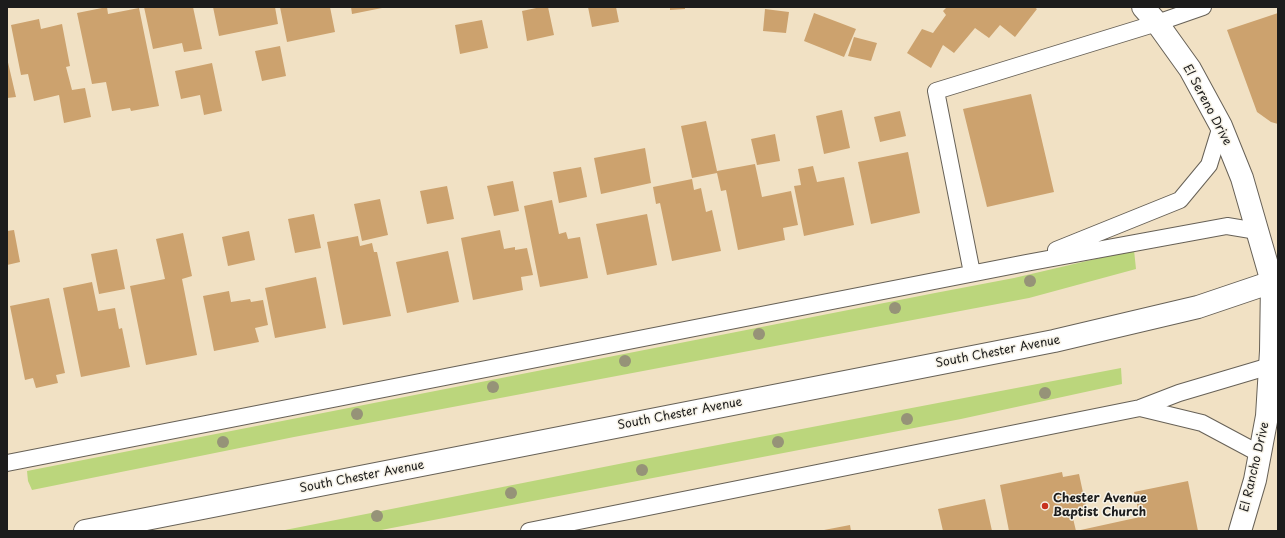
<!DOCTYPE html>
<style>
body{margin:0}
#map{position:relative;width:1285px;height:538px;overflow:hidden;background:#f1e1c4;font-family:"Playpen Sans",sans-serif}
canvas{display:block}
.frame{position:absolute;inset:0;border:8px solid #1c1c1c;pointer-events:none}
</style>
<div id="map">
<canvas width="1285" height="538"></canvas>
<div class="frame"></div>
</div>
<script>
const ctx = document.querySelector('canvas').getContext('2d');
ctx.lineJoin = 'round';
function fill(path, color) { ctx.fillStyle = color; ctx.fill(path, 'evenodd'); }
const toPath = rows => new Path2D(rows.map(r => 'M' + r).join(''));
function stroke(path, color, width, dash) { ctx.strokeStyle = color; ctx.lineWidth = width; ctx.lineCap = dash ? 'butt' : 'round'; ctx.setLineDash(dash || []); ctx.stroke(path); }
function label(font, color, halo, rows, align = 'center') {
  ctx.font = font + ' "Playpen Sans",sans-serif'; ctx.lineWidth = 3; ctx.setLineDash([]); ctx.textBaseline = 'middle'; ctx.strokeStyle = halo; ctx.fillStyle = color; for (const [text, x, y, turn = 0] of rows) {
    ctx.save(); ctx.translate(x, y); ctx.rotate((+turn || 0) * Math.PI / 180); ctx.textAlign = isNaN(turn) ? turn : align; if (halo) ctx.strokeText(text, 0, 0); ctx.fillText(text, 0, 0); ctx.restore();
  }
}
fill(toPath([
 [1134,250,1136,269,1029,298,294,437,32,490,28,481,27,471,935,293,1014,278],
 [1121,368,1122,384,961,419,376,531,280,531,629,462]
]), '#bbd67c');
fill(toPath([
 [107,7,108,14,139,8,159,106,131,111,130,108,112,111,106,82,92,84,77,13],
 [144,7,193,7,202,49,184,52,182,43,153,49],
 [213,7,275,7,278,24,219,36],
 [280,7,330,7,335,32,287,42],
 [351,7,382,7,382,8,352,14],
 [541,7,548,7,554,35,527,41,522,11],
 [588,7,616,7,619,22,592,27],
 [670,7,685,7,685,9,670,10],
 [947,7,1034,7,1037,9,1015,37,1000,25,989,38,975,28,954,53,943,45,931,68,907,53,922,29,933,33,946,15,943,11],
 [765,9,789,12,786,33,763,31],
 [814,13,856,29,844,57,804,41],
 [1278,13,1278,124,1271,122,1257,112,1227,30],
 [39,19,41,29,62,24,70,66,66,67,72,90,85,88,91,117,64,123,59,95,34,101,28,74,21,75,11,25],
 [482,20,488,48,460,54,455,25],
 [854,37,877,43,871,61,848,56],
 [280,46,286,76,262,81,255,51],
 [7,58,16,97,7,98],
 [212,63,222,111,204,115,200,95,181,99,175,71],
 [1031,94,1054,192,987,207,963,109],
 [842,110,850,148,824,154,816,116],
 [900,111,906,136,880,142,874,117],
 [706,121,717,171,755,164,762,197,791,191,798,225,783,228,785,240,738,250,726,190,721,191,717,173,692,178,681,126],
 [775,134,780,161,757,165,751,139],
 [645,148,651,183,601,194,594,158],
 [908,152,920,213,871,224,858,162],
 [813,166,817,182,844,177,854,225,804,236,794,186,801,185,798,169],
 [581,167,587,197,559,203,553,172],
 [692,179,694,190,701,188,706,212,712,210,721,251,672,261,660,203,656,204,653,187],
 [513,181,519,211,494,216,487,186],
 [447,186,454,219,427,224,420,191],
 [380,199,388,235,362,241,354,204],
 [552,200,559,234,566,232,568,239,580,237,588,278,540,287,524,206],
 [314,214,321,248,295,253,288,219],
 [647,214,657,265,607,275,596,224],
 [14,230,20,262,7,265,7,231],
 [500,230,504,249,515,247,515,250,527,248,533,275,521,277,523,290,473,300,461,238],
 [249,231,255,260,228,266,222,237],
 [183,233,192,276,182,279,197,355,146,365,130,286,165,279,156,239],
 [358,236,360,246,372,243,374,252,377,252,391,316,343,325,327,242],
 [117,249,125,289,99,294,91,254],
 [448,251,459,302,407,313,396,262],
 [316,277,326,328,275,338,265,288],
 [92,282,98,311,115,308,119,329,122,328,130,367,81,377,63,288],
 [229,291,231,302,250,299,251,302,263,300,268,325,255,328,259,342,214,351,203,296],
 [49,298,65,373,56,375,58,383,36,388,33,378,25,380,10,306],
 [1062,472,1063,477,1079,474,1087,511,1072,514,1076,531,1009,531,1000,485],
 [1188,481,1198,531,1076,531,1140,517,1134,492],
 [985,499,992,531,943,531,938,509],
 [850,525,851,531,824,531,824,530]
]), '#cca26e');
const service = toPath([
 [1056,250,1180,200,1209,165,1221,126],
 [972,273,936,91,1157,23,1203,7],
 [1140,408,1202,423,1260,454],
 [7,463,1026,263,1227,226,1257,231],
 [529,531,1140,408,1179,393,1270,366]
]);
const minor = toPath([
 [1143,7,1157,23,1190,69,1221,126,1242,178,1272,282,1271,351,1267,416,1255,480,1240,531]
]);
const secondary = toPath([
 [85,531,1054,341,1198,307,1272,282,1278,272]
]);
stroke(service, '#676157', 18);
stroke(minor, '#676157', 24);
stroke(secondary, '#676157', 24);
stroke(service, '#fff', 16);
stroke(minor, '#fff', 22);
stroke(secondary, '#fff', 22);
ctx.fillStyle = '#969378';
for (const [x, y] of [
 [1030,281],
 [895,308],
 [759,334],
 [625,361],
 [493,387],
 [1045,393],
 [357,414],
 [907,419],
 [223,442],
 [778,442],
 [642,470],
 [511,493],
 [377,516]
]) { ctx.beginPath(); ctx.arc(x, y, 6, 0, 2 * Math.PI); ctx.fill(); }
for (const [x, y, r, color] of [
 [1045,506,4,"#c8321e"]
]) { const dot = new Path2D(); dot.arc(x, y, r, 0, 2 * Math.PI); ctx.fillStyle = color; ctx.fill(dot); stroke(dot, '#f7f3e8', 1.5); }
label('12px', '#1c1c1c', '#f7f3e8', [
 ["El Sereno Drive",1207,105,62],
 ["South Chester Avenue",998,352,-11],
 ["South Chester Avenue",680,414,-11],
 ["El Rancho Drive",1255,467,-77],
 ["South Chester Avenue",362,477,-11]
]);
label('bold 12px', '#1c1c1c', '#f7f3e8', [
 ["Chester Avenue",1053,499],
 ["Baptist Church",1053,513]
], 'left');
</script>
